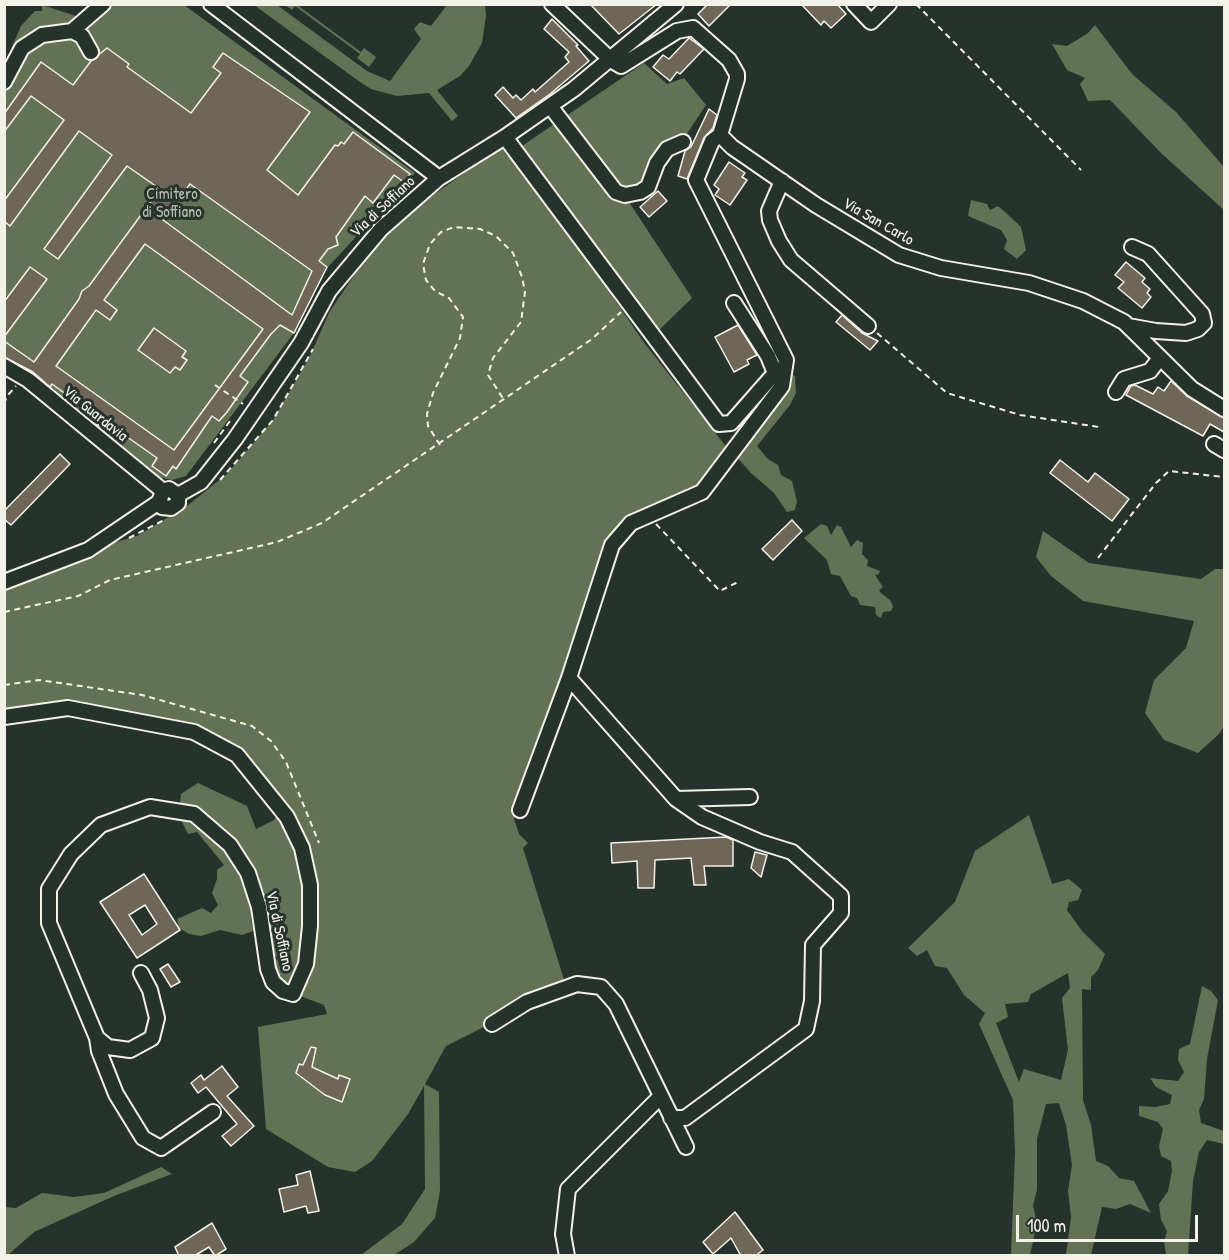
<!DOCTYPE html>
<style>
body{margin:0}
#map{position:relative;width:1229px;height:1260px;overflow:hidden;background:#26332d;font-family:"Patrick Hand",sans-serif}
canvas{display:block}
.frame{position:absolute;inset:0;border:6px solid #f4f1e8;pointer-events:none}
.scale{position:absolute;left:1016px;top:1215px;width:182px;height:27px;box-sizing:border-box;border:3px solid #f4f1e8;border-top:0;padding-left:8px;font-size:18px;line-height:21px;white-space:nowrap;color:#f4f1e8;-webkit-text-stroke:4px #26332d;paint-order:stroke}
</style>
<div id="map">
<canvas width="1229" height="1260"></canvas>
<div class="frame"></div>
<div class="scale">100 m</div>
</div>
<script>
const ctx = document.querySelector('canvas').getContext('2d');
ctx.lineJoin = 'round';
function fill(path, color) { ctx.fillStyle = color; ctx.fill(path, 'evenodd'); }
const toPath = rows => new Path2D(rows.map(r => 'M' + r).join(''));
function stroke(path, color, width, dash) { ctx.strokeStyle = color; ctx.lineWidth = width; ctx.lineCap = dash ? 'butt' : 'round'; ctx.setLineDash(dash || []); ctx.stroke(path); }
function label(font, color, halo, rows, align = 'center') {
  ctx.font = font + ' "Patrick Hand",sans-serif'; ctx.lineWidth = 6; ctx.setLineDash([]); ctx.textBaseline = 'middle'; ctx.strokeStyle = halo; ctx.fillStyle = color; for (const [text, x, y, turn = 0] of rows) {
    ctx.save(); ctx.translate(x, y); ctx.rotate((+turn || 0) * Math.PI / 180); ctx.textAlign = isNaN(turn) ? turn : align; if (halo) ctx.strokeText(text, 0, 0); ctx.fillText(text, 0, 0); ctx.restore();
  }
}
fill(toPath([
 [42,5,76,16,88,5,184,5,415,173,328,267,294,333,186,476,172,480,154,476,5,361,5,63,21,26,35,11,42,11],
 [254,5,277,5,367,71,390,81,421,39,414,29,420,22,431,26,447,5,485,5,486,16,482,43,469,66,460,76,437,90,458,116,452,121,429,93,397,96,371,89,360,82],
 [285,5,297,5,361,52,364,48,376,57,369,67,357,58,360,54,295,6,292,10],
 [1095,25,1132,74,1176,112,1224,167,1224,210,1162,154,1110,100,1088,101,1080,84,1085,78,1067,70,1052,44,1067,46,1088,33],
 [644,63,667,84,684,78,706,105,669,161,627,199,692,298,657,332,519,148],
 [501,147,507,156,513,152,645,344,728,449,695,489,621,522,546,723,514,819,519,834,528,843,523,848,566,986,446,1046,425,1084,439,1092,440,1191,435,1218,414,1242,394,1255,361,1255,402,1224,425,1189,424,1086,408,1114,372,1161,355,1172,328,1167,266,1129,258,1027,327,1014,324,1005,300,996,292,1000,279,980,279,975,272,967,278,957,263,953,261,945,271,937,275,929,261,929,255,917,251,918,253,931,242,935,220,930,201,936,189,934,179,928,177,919,202,908,211,913,218,905,212,893,217,879,217,870,224,865,197,832,188,834,179,816,181,794,198,783,247,806,256,829,274,820,280,810,237,755,194,732,68,708,5,717,5,582,88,550,137,536,187,506,227,474,273,420,309,358,330,311,376,243,405,215],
 [971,200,987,204,990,210,998,206,1005,212,1021,227,1026,250,1017,259,1004,249,1007,240,1001,230,968,216],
 [791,374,795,376,796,393,790,405,757,446,768,459,778,465,781,475,792,481,797,501,795,510,787,512,774,493,751,473,736,456],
 [821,524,827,526,831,535,837,525,841,527,851,547,857,540,863,543,862,554,868,560,867,566,880,571,879,574,875,575,883,587,879,590,881,593,891,601,893,607,891,611,883,612,881,618,876,615,875,607,860,605,857,598,851,596,840,576,831,574,827,560,804,538],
 [1043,531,1089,563,1201,579,1215,569,1224,569,1224,726,1219,734,1198,753,1164,740,1145,713,1154,680,1186,648,1194,621,1083,601,1051,576,1036,557],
 [1029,815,1052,884,1069,879,1082,890,1078,900,1069,902,1067,910,1082,931,1105,954,1098,970,1091,977,1091,990,1082,989,1083,1100,1091,1125,1096,1161,1108,1166,1119,1178,1134,1181,1151,1213,1130,1204,1116,1209,1102,1207,1091,1255,1066,1255,1071,1217,1068,1191,1072,1165,1066,1125,1059,1103,1046,1104,1037,1139,1037,1190,1033,1205,1037,1223,1030,1255,1011,1255,1015,1153,1013,1100,979,1024,985,1013,964,995,947,968,935,966,927,950,917,956,908,948,955,902,975,851],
 [1068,973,1070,988,1062,998,1068,1050,1061,1080,1024,1069,1019,1082,996,1023,1008,1017,1005,1004,1028,1002,1031,994],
 [1202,986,1211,991,1218,1000,1207,1059,1204,1099,1199,1110,1201,1123,1224,1131,1224,1144,1207,1140,1199,1152,1193,1181,1188,1255,1166,1255,1164,1242,1167,1231,1161,1220,1159,1204,1168,1191,1172,1171,1171,1161,1161,1156,1159,1146,1163,1129,1158,1122,1139,1116,1139,1106,1155,1107,1170,1104,1172,1095,1156,1087,1150,1078,1178,1081,1184,1072,1178,1060,1179,1049,1190,1044],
 [161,1167,172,1174,114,1196,34,1232,8,1255,5,1255,5,1207,16,1208,42,1193,74,1197,104,1193]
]), '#637254');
const building = toPath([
 [590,4,657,4,619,34,590,4],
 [708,4,731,4,709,26,698,14,708,4],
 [801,4,837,4,846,14,831,28,824,21,821,25,801,4],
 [552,19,578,45,576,46,589,61,550,94,516,118,495,95,503,87,513,98,516,95,521,100,533,89,535,92,569,62,565,57,569,52,544,29,552,19],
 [689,38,704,49,680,74,677,72,670,81,653,67,663,55,669,59,689,38],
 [107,48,129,64,127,67,191,113,221,73,213,67,223,53,310,112,267,170,298,195,335,145,338,146,341,142,344,144,353,132,410,174,404,182,394,175,373,203,365,196,336,237,338,245,328,249,319,261,327,267,294,333,280,325,271,334,240,376,248,382,227,412,219,421,212,416,176,469,173,466,166,476,152,466,157,458,113,427,109,432,92,421,96,416,52,384,50,387,33,372,4,357,4,341,34,362,79,299,82,291,89,286,160,189,127,166,58,259,44,249,112,155,79,131,10,226,4,221,4,201,64,120,31,96,4,132,4,114,41,62,73,85,91,61,107,48],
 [190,184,312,271,292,315,163,220,190,184],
 [145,244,263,329,174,450,56,366,96,310,110,320,117,310,104,300,145,244],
 [709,109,717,115,713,128,704,138,687,179,678,176,685,151,691,147,709,109],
 [729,162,745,173,742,177,747,180,730,205,715,195,719,189,714,185,729,162],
 [658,191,667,201,649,217,640,207,658,191],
 [1126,262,1145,278,1142,282,1150,289,1147,293,1151,297,1142,308,1118,288,1124,282,1115,275,1126,262],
 [30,267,47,279,4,337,4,302,30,267],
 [842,315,862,333,878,341,870,350,836,322,842,315],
 [738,325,757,355,747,360,749,364,734,372,715,337,738,325],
 [154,328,186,351,182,357,187,360,180,370,175,367,170,373,138,350,154,328],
 [1171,381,1187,396,1224,418,1224,432,1210,424,1203,436,1126,395,1131,386,1135,385,1153,394,1158,387,1164,391,1171,381],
 [60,454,70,464,11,525,4,519,4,511,60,454],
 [1060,460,1088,482,1095,473,1129,499,1112,521,1050,473,1060,460],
 [792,520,802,531,773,560,762,549,792,520],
 [726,837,733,840,733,866,704,866,706,885,694,885,691,858,655,860,654,888,638,888,637,861,612,863,611,843,726,837],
 [755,852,767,855,761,877,751,868,755,852],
 [144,874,180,930,137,958,100,902,144,874],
 [145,905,157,924,142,935,129,915,145,905],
 [168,964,180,982,171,987,160,969,168,964],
 [311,1047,316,1048,312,1067,338,1079,339,1075,350,1079,342,1102,325,1095,296,1073,299,1064,303,1065,311,1047],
 [222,1066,238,1087,227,1096,254,1126,231,1146,222,1136,237,1124,206,1087,198,1093,191,1083,201,1075,204,1080,222,1066],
 [310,1171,319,1211,308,1213,306,1206,284,1212,279,1189,298,1185,296,1175,310,1171],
 [735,1212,763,1250,755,1256,741,1256,731,1238,713,1254,703,1242,735,1212],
 [212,1223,226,1249,215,1256,209,1247,194,1256,179,1256,175,1247,212,1223]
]);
fill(building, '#6e6656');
stroke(building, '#f4f1e8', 1.5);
const minor = toPath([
 [211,4,439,178],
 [552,4,611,60,621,66,677,31,693,28,729,60,737,74,737,79,720,135,732,147,816,205,899,255,941,268,1029,283,1083,301,1124,322,1192,389,1224,409],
 [854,4,871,22,889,4],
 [72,31,103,4],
 [4,82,22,48,42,35,72,31,82,36,91,52],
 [550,106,616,192,625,195,640,192,648,187,657,163,667,149,683,142],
 [505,137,719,424,731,423,775,373,768,356,734,303],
 [782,181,769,211,770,220,779,241,791,260,868,326],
 [1128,326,1156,331,1186,333,1198,329,1204,323,1202,314,1148,254,1132,247],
 [4,366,28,380,163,491],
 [1116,392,1124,379,1150,371,1160,358],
 [1214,444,1224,450],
 [178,495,201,482,235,439,301,343,329,291,381,229,439,178,505,137,574,89,676,4],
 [159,502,162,507,171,508,178,503,178,495],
 [4,582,88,550,159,502,163,491,169,489,178,495],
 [569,678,676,799,702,817,760,842,792,852,841,896,841,913,813,945,812,1001,806,1029,685,1118,671,1118],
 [4,717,68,708,194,732,237,755,287,817,302,848,310,885,310,926,306,964,293,994,283,991,273,982,268,969,259,907,248,873,230,845,194,814,150,807,101,825,71,854,49,889,49,923,97,1038,108,1047,130,1050,152,1038,157,1018,150,990,141,973],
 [676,799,750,797],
 [520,810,569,678,612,545,631,523,702,492,782,386,786,360,696,180,712,141,720,135],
 [492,1024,527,1002,577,984,601,987,616,1004,686,1147],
 [97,1038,99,1051,116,1094,143,1138,161,1148,213,1112],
 [567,1256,563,1234,568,1189,660,1097]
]);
stroke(minor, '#f4f1e8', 18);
stroke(toPath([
 [916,4,1081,170],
 [877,333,947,393,1020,415,1099,427],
 [215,385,243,404],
 [4,404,7,396,16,386],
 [214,443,230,421],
 [440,445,428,426,427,414,433,393,460,338,463,317,449,298,435,291,426,280,423,264,430,244,441,232,454,227,480,229,496,236,513,253,522,277,525,292,521,322,493,358,488,375,504,400],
 [220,480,273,420,313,349],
 [656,524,720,591,740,581],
 [129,538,164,520],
 [1098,558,1156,483,1169,471,1224,477],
 [4,612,78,596,110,580,277,542,322,523,592,339,621,312],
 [4,685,39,680,142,695,252,726,271,741,286,762,319,843]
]), '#f4f1e8', 2, [6, 4.5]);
stroke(minor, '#26332d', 14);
label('16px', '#babead', '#26332d', [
 ["Cimitero",172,195],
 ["di Soffiano",172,213]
]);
label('16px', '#f4f1e8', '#26332d', [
 ["Via di Soffiano",383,207,-43],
 ["Via San Carlo",878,222,30],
 ["Via Guardavia",95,414,39],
 ["Via di Soffiano",279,931,78]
]);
</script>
